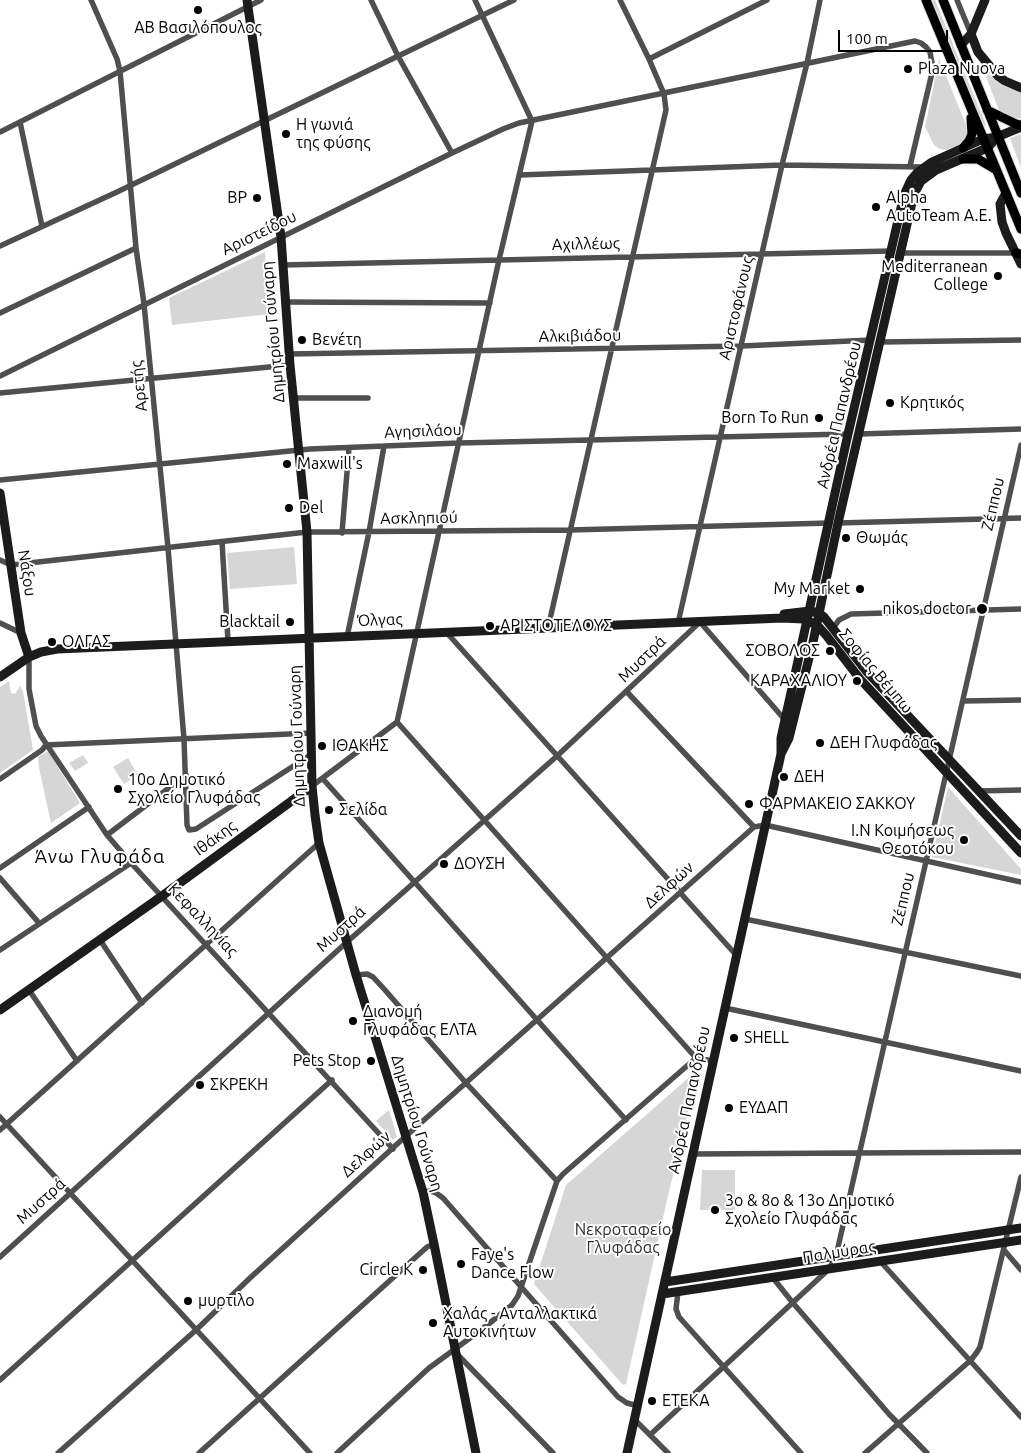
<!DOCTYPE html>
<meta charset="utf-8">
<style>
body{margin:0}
#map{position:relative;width:1021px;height:1453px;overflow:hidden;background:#fff;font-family:Ubuntu,sans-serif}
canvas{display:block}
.scale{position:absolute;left:838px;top:30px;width:110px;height:22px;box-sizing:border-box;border:2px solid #000;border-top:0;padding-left:6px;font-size:15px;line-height:18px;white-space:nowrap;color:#000;-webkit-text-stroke:4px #fff;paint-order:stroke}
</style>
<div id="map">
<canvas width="1021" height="1453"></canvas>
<div class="scale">100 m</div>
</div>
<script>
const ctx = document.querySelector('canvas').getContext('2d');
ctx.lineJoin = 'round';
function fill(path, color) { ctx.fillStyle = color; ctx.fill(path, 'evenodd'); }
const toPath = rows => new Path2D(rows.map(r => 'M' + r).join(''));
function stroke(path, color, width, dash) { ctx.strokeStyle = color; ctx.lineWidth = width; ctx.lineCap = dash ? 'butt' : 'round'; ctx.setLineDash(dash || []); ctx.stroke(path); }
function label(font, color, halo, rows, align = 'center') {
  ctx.font = font + ' Ubuntu,sans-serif'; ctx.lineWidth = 4; ctx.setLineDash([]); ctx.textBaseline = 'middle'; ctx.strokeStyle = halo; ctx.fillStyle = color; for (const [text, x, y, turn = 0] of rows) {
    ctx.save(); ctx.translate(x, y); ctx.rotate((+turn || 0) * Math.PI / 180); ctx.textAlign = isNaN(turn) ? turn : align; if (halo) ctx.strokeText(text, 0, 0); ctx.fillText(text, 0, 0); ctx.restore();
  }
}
fill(toPath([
 [932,0,935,0,986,125,984,126],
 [977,54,988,73,995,80,1002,85,1021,93,1021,118,1014,119,1007,117,999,110],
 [939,59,969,132,967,139,962,144,946,150,940,149,934,145,925,127],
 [1021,134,1021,168,1010,138],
 [265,252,269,314,172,325,169,298],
 [294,547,297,584,230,589,227,553],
 [9,681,11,693,15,694,20,686,23,691,33,750,0,773,0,687],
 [48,751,80,803,51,823,39,768,38,757],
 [83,755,88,763,75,771,69,763],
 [128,758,138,775,124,784,113,767],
 [948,787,1021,869,1021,875,932,857],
 [694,1073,697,1074,667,1200,626,1384,623,1385,534,1284,566,1185],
 [389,1110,397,1137,393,1140,376,1121],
 [702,1170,735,1170,735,1210,700,1210]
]), '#d6d6d6');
const primary = toPath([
 [926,0,1021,229],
 [943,0,1021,193],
 [987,110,1016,124,1021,125],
 [963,148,969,141,972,134,971,118],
 [963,159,978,159,995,169],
 [1016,253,1021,254]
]);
stroke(primary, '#dbdbdb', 11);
stroke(toPath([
 [91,0,117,59,120,71,136,248,144,304,168,548,184,739,187,825,189,830,196,829,312,754],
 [371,0,398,56,452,153],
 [475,0,532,121],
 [957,0,971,34],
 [649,59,767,0],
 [20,122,42,226],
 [0,132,261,0],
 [520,175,782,165,923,167],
 [0,246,117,192,514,0],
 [900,253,1016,253],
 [283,265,891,251],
 [285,302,490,303],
 [0,313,136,248],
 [881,342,1021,340],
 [289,354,742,346,871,340],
 [0,376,452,153,503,129,519,123,915,41,921,43,926,47,930,52,932,63,932,73,910,166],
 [0,393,290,365],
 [293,398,368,398],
 [859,434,1021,429],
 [0,480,310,449,459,443,848,434],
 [838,523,1021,518],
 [342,533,349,448],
 [222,542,228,641],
 [0,560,11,565,307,532,570,530,830,523],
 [0,623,21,633],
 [678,623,782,165,807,63,820,0],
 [548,628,666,110,664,94,649,59,620,0],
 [833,628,839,620,851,614,1021,609],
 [447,633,737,956],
 [347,637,369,532,384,446],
 [29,657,29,689,36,726,41,736,107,835,131,863,393,1149],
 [627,692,754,827],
 [963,701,1021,700],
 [397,722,696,1058],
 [0,779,42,750,46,745,311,733],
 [323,779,626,1120],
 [312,786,397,722,499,260,532,121],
 [978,791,1021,790],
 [107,835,186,775],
 [0,868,89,807],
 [0,878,39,923],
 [745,919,1021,976],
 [100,940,142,1003],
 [0,950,131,863],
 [356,975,367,974,373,977,385,990,466,1083,557,1181],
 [29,990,77,1061],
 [725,1008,1021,1071],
 [0,1117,310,1453],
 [0,1130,319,843],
 [693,1154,1021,1152],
 [423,1192,430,1191,436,1193,443,1198,618,1397,627,1403,638,1406],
 [1004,1250,1021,1270],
 [0,1257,347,942,557,756,700,622,785,720],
 [880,1261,1021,1417],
 [773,1278,793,1303,889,1414,927,1453],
 [678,1292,676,1309,679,1317,801,1453],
 [457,1354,553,1453],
 [0,1380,332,1080],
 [635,1420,668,1453],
 [651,1434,829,1269,836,1256,1021,445],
 [58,1453,196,1330,250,1278,406,1136,754,827,765,825,1021,882],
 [199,1453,427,1247,434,1244],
 [337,1453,429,1368,481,1330,512,1305,518,1296,557,1181,563,1174,696,1058,713,1061],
 [865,1453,971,1360,977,1352,980,1347,1021,1177]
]), '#4f4f4f', 5.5);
stroke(toPath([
 [247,0,281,237,290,365,307,532,312,786,315,815,319,843,356,975,423,1192,434,1244,476,1453],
 [971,34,978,52,998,76,1005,81,1021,88],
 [961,45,971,34,985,0],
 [1006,193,1000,204,1002,222,1006,233,1021,264],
 [0,493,21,633,29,657],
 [784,614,810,611,819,613,824,617,867,672,1021,836],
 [0,677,29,657,41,652,57,649,782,618,803,619,817,625,826,635,860,679,1021,853],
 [782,752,789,738,813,642,838,523,914,194,921,181,936,170,987,148,992,143],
 [0,1010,162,896,312,786],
 [665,1282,1021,1228],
 [662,1294,1021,1240],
 [627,1453,781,754,781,738,848,434,904,195,911,180,917,173,932,162,983,139,997,137,1021,127]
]), '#1c1c1c', 9);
stroke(primary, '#000', 9);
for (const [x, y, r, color] of [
 [198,10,5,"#000"],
 [908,69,5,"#000"],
 [286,134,5,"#000"],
 [257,198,5,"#000"],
 [876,207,5,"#000"],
 [998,276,5,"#000"],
 [302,340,5,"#000"],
 [890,403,5,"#000"],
 [819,418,5,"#000"],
 [287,464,5,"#000"],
 [289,508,5,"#000"],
 [846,538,5,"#000"],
 [860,589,5,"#000"],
 [982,609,6,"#000"],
 [290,622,5,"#000"],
 [490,626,5,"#000"],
 [52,642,5,"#000"],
 [830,651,5,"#000"],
 [857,681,5,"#000"],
 [820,743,5,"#000"],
 [322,746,5,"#000"],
 [784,777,5,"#000"],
 [118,789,5,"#000"],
 [749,804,5,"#000"],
 [329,810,5,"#000"],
 [964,840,5,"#000"],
 [444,864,5,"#000"],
 [353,1021,5,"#000"],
 [734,1038,5,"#000"],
 [371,1061,5,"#000"],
 [200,1085,5,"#000"],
 [729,1108,5,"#000"],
 [715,1210,5,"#000"],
 [461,1264,5,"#000"],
 [423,1270,5,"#000"],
 [188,1301,5,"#000"],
 [433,1323,5,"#000"],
 [652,1401,5,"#000"]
]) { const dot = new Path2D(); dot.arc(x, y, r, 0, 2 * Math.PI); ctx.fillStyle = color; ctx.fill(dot); stroke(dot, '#fff', 2); }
label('16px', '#000', '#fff', [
 ["ΑΒ Βασιλόπουλος",198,28,"center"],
 ["Plaza Nuova",918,69],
 ["Η γωνιά",296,125],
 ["της φύσης",296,143],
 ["BP",247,198,"right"],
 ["Alpha",886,198],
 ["AutoTeam Α.Ε.",886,216],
 ["Mediterranean",988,267,"right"],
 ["College",988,285,"right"],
 ["Βενέτη",312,340],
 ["Κρητικός",900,403],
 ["Born To Run",809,418,"right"],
 ["Maxwill's",297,464],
 ["Del",299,508],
 ["Θωμάς",856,538],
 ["My Market",850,589,"right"],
 ["nikos doctor",971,609,"right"],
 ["Blacktail",280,622,"right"],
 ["ΑΡΙΣΤΟΤΕΛΟΥΣ",500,626],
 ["ΟΛΓΑΣ",62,642],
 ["ΣΟΒΟΛΟΣ",820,651,"right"],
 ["ΚΑΡΑΧΑΛΙΟΥ",847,681,"right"],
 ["ΔΕΗ Γλυφάδας",830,743],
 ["ΙΘΑΚΗΣ",332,746],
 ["ΔΕΗ",794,777],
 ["10o Δημοτικό",128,780],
 ["Σχολείο Γλυφάδας",128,798],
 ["ΦΑΡΜΑΚΕΙΟ ΣΑΚΚΟΥ",759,804],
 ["Σελίδα",339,810],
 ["Ι.Ν Κοιμήσεως",954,831,"right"],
 ["Θεοτόκου",954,849,"right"],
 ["ΔΟΥΣΗ",454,864],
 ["Διανομή",363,1012],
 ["Γλυφάδας ΕΛΤΑ",363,1030],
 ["SHELL",744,1038],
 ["Pets Stop",361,1061,"right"],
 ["ΣΚΡΕΚΗ",210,1085],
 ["ΕΥΔΑΠ",739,1108],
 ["3ο & 8ο & 13ο Δημοτικό",725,1201],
 ["Σχολείο Γλυφάδας",725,1219],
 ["Faye's",471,1255],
 ["Dance Flow",471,1273],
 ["Circle K",413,1270,"right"],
 ["μυρτιλο",198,1301],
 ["Χαλάς - Ανταλλακτικά",443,1314],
 ["Αυτοκινήτων",443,1332],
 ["ΕΤΕΚΑ",662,1401]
], 'left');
label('16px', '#000', '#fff', [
 ["Αριστείδου",259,233,-26],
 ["Αχιλλέως",586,244,-1],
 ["Αριστοφάνους",736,308,-77],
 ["Δημητρίου Γούναρη",273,332,-95],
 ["Αλκιβιάδου",580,336,-1],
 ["Αρετής",139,386,-96],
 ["Ανδρέα Παπανδρέου",839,415,-77],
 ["Αγησιλάου",423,431,-2],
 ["Ζέππου",993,504,-77],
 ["Ασκληπιού",419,518,-1],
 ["Νάξου",27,573,81],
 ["Όλγας",380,620,-2],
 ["Μυστρά",642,659,-44],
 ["Σοφίας Βέμπω",876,671,50],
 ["Δημητρίου Γούναρη",297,736,-92],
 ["Ιθάκης",215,838,-36],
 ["Δελφών",669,885,-42],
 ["Ζέππου",903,899,-77],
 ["Κεφαλληνίας",203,920,47],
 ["Μυστρά",341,929,-42],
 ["Ανδρέα Παπανδρέου",689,1100,-78],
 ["Δημητρίου Γούναρη",417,1123,73],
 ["Δελφών",366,1154,-42],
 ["Μυστρά",41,1201,-42],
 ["Παλμύρας",839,1252,-9]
]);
label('16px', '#2d2d2d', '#fff', [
 ["Νεκροταφείο",623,1230],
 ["Γλυφάδας",623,1248]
]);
ctx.letterSpacing = '1px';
label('19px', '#000', '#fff', [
 ["Άνω Γλυφάδα",100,857]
]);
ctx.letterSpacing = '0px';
</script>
